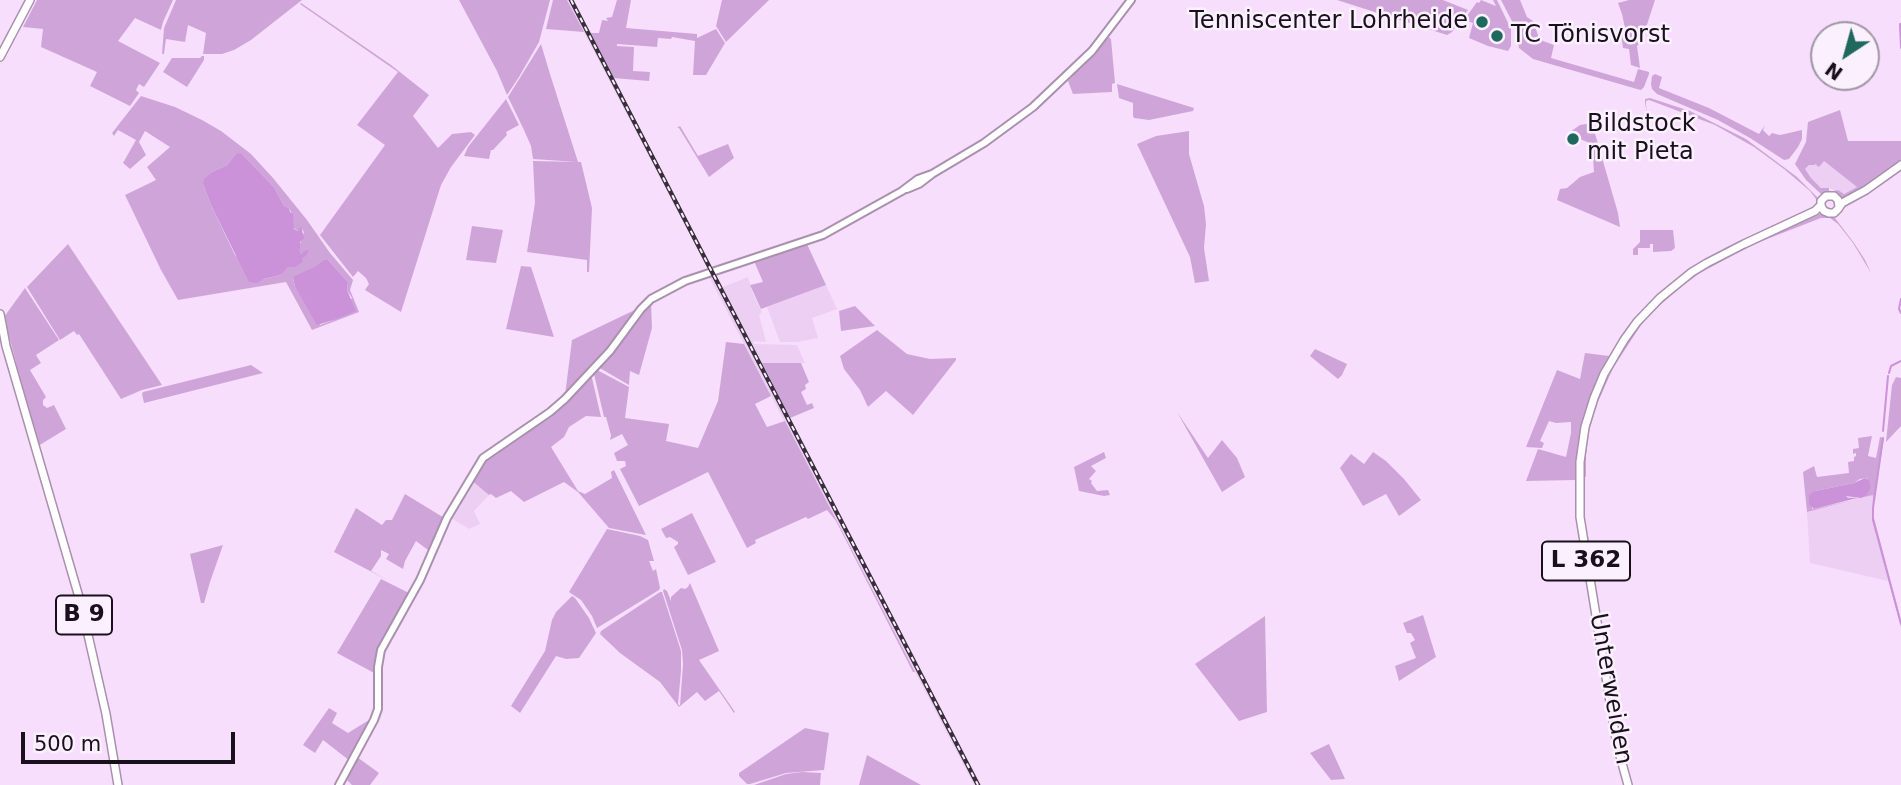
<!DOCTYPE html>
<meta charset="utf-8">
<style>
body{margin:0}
#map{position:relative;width:1901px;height:785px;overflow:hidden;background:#f7defd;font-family:"DejaVu Sans",sans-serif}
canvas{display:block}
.north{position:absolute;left:1810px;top:21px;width:70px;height:70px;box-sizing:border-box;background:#fbf1fe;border:2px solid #a097a3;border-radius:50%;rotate:216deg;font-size:19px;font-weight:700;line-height:28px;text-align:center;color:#18101a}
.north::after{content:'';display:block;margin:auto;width:24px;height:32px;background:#1f685e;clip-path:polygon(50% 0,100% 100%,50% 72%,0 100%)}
.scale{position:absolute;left:21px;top:732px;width:214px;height:32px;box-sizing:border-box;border:4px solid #18101a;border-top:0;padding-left:9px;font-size:21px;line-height:24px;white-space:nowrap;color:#18101a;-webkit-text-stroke:5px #fbf1fe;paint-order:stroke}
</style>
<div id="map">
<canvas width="1901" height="785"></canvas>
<div class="north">N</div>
<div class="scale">500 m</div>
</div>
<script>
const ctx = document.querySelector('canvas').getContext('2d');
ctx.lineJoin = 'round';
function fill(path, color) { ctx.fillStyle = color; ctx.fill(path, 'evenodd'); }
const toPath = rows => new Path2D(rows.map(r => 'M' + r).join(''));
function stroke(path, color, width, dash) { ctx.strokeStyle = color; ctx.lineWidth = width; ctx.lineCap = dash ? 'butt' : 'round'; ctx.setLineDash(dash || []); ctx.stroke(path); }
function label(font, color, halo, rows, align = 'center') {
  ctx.font = font + ' "DejaVu Sans",sans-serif'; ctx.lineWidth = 5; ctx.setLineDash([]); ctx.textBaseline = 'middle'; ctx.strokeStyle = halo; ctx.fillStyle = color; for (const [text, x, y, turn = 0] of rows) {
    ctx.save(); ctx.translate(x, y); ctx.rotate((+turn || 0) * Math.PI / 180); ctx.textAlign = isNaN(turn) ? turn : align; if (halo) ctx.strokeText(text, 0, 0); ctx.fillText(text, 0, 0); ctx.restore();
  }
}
fill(toPath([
 [567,0,573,0,712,270,709,271],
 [1824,161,1858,187,1843,194,1829,188,1823,189,1811,179,1805,172,1805,169,1809,165],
 [715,272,723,287,748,277,753,294,762,312,759,315,766,342,753,341,754,344,797,345,805,363,763,363,763,366,981,785,974,785,915,672,708,275],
 [826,285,837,309,812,318,818,338,798,342,780,342,767,307],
 [471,480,489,495,474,511,480,524,469,529,449,517],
 [1873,494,1872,518,1888,581,1810,563,1807,512,1856,499,1848,498,1846,495,1861,498]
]), '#edcff4');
fill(toPath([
 [37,0,173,0,163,22,161,30,135,18,118,41,160,63,144,87,139,84,136,90,139,93,130,106,90,86,97,72,41,47,43,29,23,27],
 [176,0,302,0,251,40,234,50,222,54,203,54,206,33,188,25,185,42,166,39,164,54,162,54,164,28],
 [459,0,550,0,539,42,519,77,507,95,497,71],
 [553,0,567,0,584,32,546,29],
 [617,0,631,0,626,28,697,34,697,38,716,29,725,43,706,75,693,75,695,41,672,37,671,39,658,38,657,47,617,44,617,46,634,47,633,71,650,72,649,81,613,78,590,33,599,33,602,20,608,21,606,18,612,17],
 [722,0,769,0,726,42,716,26],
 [1337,0,1443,0,1468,10,1452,32,1447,35],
 [1481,0,1496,6,1493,0,1497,0,1511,29,1511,46,1508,51,1488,46,1469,38,1473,23,1464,20,1477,2,1479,3],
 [1501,0,1520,0,1527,17,1533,21,1539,38,1543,41,1554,45,1551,58,1634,82,1638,69,1649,72,1649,74,1644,87,1641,90,1637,89,1533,59,1519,48,1516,29],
 [1629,0,1655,0,1643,37,1644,39,1637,46,1640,68,1631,65,1629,49,1623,48,1621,35,1625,28,1622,14,1618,3],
 [301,3,391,65,429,95,413,116,438,148,452,134,471,132,475,135,451,167,441,185,401,312,365,290,369,284,366,278,358,271,353,277,320,235,385,145,357,125,398,72,300,4],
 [1109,37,1111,39,1115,83,1112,84,1112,92,1073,94,1068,81],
 [541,44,550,74,578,162,533,159,531,146,524,130,508,97],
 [202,56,204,56,204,60,187,87,163,72,172,58,200,58],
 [1655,74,1662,77,1659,88,1709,108,1759,134,1765,125,1763,130,1769,136,1772,133,1780,135,1802,130,1802,139,1798,147,1789,159,1784,160,1750,138,1718,120,1657,94,1652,89,1651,84,1652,76],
 [1117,84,1194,108,1193,111,1149,120,1134,118,1133,116,1133,103,1119,98],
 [141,96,175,107,202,120,221,131,251,154,273,178,307,220,330,253,353,280,350,290,359,312,312,330,286,282,178,300,161,270,125,195,156,180,147,167,170,147,145,131,139,142,146,155,130,169,123,163,136,140,118,130,114,136,112,133],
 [235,155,243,155,274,187,284,206,289,208,293,216,292,227,298,231,301,228,304,232,298,250,301,256,303,255,301,258,287,267,281,275,263,279,235,255,211,205,203,184,212,172,227,165],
 [328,260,348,282,347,290,352,298,334,320,320,325,295,287,293,278],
 [1650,98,1690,111,1746,139,1797,177,1819,199,1819,206,1727,251,1647,308,1593,395,1575,480,1526,481,1538,449,1566,457,1571,433,1571,422,1556,423,1549,421,1540,441,1544,443,1542,448,1526,447,1557,370,1580,379,1585,353,1609,356,1636,317,1657,295,1678,278,1725,248,1816,207,1816,199,1810,191,1784,169,1754,147,1715,125,1649,100,1646,101,1646,105,1647,113,1645,103,1645,99],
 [506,99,519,125,506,132,507,135,493,150,491,150,489,159,464,156,468,147],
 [1840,110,1848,141,1901,141,1901,162,1877,180,1842,198,1835,194,1834,191,1838,190,1844,194,1857,187,1824,161,1819,167,1815,164,1814,165,1809,165,1805,169,1811,178,1821,188,1829,188,1829,192,1821,194,1806,180,1795,164,1806,142,1808,122],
 [1592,123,1618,213,1620,227,1557,200,1560,189,1567,188,1580,177,1594,172,1592,144,1580,139,1574,139,1574,137,1570,137,1570,132,1580,125],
 [680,126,698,156,748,136,728,144,734,158,709,177,679,128,677,128],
 [1189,131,1189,154,1204,206,1206,224,1204,248,1209,281,1195,283,1190,257,1137,144,1156,136],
 [533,161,581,162,592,208,589,272,587,272,587,260,527,252,535,203],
 [1822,213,1835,218,1854,243,1865,260,1871,273,1853,243,1838,224,1830,218,1821,218,1762,241,1737,253,1700,273,1682,286,1659,306,1643,322,1613,368,1597,404,1589,431,1586,454,1586,476,1583,480,1580,475,1586,431,1600,386,1638,324,1679,283,1718,259],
 [472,226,503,230,496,263,466,260],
 [1640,230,1673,230,1675,248,1671,251,1653,252,1653,244,1650,244,1650,248,1638,248,1638,255,1633,255,1633,249,1640,242],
 [806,242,826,285,761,309,750,285,763,282,754,261],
 [68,244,162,385,142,390,121,399,79,334,77,335,74,331,60,340,27,287],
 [521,266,531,267,554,337,506,329],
 [25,288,59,340,36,355,41,363,30,370,46,397,43,400,43,405,47,408,54,405,66,429,38,446,4,317],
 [651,302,652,328,639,375,630,371,629,385,598,367,643,309],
 [855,306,875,326,841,331,839,311],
 [641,307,611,348,559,403,489,452,489,450,543,413,565,395,572,340],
 [877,330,907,354,930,359,956,358,956,360,913,415,886,391,868,407,860,390,844,369,840,356],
 [726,342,744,344,771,396,755,404,767,427,785,421,915,672,913,672,836,521,827,510,808,519,806,517,755,540,756,543,747,548,708,472,639,506,620,469,626,466,625,461,617,461,614,453,628,445,622,434,610,440,611,435,606,417,604,417,594,374,594,371,597,370,629,387,625,418,669,424,666,441,698,448,718,401],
 [1315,349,1347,364,1342,375,1338,379,1310,356],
 [762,363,801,363,809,382,805,385,806,389,801,392,807,405,812,403,814,408,790,418],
 [251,365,263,373,144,403,142,394,143,392],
 [590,377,592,378,601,417,586,416,569,427,564,437,551,447,578,491,585,494,612,478,611,472,614,470,646,535,609,528,578,492,564,482,524,502,511,491,496,498,491,494,489,495,471,480,483,461,527,430],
 [1896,377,1901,378,1901,426,1886,442,1892,385],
 [1177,412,1208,458,1222,440,1237,458,1245,477,1222,492],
 [1872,436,1868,456,1876,458,1880,437,1884,438,1874,502,1874,518,1901,620,1901,627,1872,518,1873,495,1864,497,1870,490,1867,478,1860,479,1854,483,1815,491,1812,509,1814,509,1853,500,1807,512,1803,472,1814,466,1817,477,1849,473,1848,462,1854,461,1854,457,1856,456,1856,453,1853,454,1853,449,1859,448,1858,438],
 [1104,452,1106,458,1091,466,1096,471,1089,479,1092,481,1091,483,1097,491,1108,490,1110,495,1104,496,1079,491,1074,467],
 [1373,452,1386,461,1404,479,1421,500,1399,516,1386,494,1363,506,1340,468,1351,454,1364,464],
 [405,494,446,519,432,553,416,541,405,561,403,569,386,559,389,554,381,550,381,556,371,571,389,581,334,552,356,508,382,525,386,520,392,520],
 [692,513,716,562,688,575,674,547,678,544,678,542,670,537,666,538,661,529],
 [607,529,640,536,648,540,654,561,649,561,653,571,656,569,660,588,659,590,597,628,592,616,581,600,569,592],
 [223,545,210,582,204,603,201,603,190,554],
 [381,579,411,594,387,633,376,674,337,653],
 [690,583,719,651,699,660,735,712,734,713,719,691,705,701,697,692,679,707,660,682,620,653,600,634,601,631,660,592,662,592,681,651,681,671,678,704,680,706,683,664,682,650,663,591,664,589,667,591,671,601,671,597,681,588,685,589,688,587],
 [572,596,575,598,589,618,596,633,579,658,566,659,556,656,520,713,511,706,545,651,552,620,556,612],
 [1423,615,1436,657,1399,681,1395,666,1416,658,1410,643,1415,640,1411,633,1407,633,1403,623],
 [1265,616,1267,712,1239,721,1195,664],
 [329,708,337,713,332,723,348,733,369,720,371,722,350,761,323,740,315,753,303,745],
 [805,728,829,733,824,770,786,773,750,784,747,784,739,776,739,773],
 [1329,744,1345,779,1331,780,1310,753],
 [867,755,921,785,859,785],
 [357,757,379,773,370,785,352,785,345,778],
 [802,772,821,773,820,785,754,785,786,774]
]), '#cfa5d9');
fill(toPath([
 [239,153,243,155,274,187,284,206,289,208,290,212,293,214,294,229,298,231,301,226,304,238,300,242,300,249,299,250,301,255,304,251,309,250,306,256,302,258,303,262,295,267,288,267,281,275,263,279,257,283,249,282,211,205,203,184,204,179,212,172,227,165,235,155],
 [324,260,328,260,348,282,347,290,356,311,334,320,317,325,295,287,293,277,316,266],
 [1865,478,1869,480,1870,484,1870,490,1866,496,1861,498,1846,496,1848,498,1857,498,1814,509,1809,504,1809,495,1815,491,1854,483]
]), '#cc92d9');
stroke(toPath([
 [1900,24,1901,48],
 [1901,299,1899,309,1901,313],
 [1889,373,1891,366,1901,361],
 [1883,431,1888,376],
 [1883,438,1873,508,1873,520,1901,624]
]), '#cc92d9', 2);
const secondary = toPath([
 [907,189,919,184,932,174,984,143,1033,107,1092,51,1131,0],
 [339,785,374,720,378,709,378,667,381,650,420,580,447,518,483,458,550,412,565,399,610,351,641,309,651,299,685,281,823,235,902,191,918,179,932,174]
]);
const primary = toPath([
 [0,57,30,0],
 [1839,207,1838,200,1834,196,1826,196,1821,201,1821,206,1824,211,1829,213,1834,213,1838,209,1842,203,1866,190,1901,165],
 [0,314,6,346,81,604,106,714,118,785],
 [1628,785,1617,745,1580,517,1580,462,1585,427,1594,398,1604,374,1624,340,1637,322,1660,298,1692,272,1707,263,1744,244,1815,211,1821,205]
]);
stroke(secondary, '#a991ae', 10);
stroke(primary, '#a991ae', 10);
stroke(secondary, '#fff', 6);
stroke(primary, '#fff', 7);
const rail = toPath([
 [571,0,978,785]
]);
stroke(rail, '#392e3c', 4.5);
stroke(rail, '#fbf1fe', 2, [5]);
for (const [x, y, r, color] of [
 [1482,22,7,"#1f685e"],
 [1497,36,7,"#1f685e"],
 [1573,139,7,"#1f685e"]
]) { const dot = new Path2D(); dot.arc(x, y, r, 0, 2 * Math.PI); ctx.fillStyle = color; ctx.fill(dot); stroke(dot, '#fbf1fe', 2.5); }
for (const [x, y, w] of [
 [1586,561,88],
 [84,615,56]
]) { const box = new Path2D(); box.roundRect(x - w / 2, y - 19.5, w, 39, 5); ctx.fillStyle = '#fbf1fe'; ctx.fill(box); stroke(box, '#18101a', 2); }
label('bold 23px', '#18101a', null, [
 ["L 362",1586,561],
 ["B 9",84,615]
]);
label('24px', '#18101a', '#fbf1fe', [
 ["Tenniscenter Lohrheide",1468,22,"right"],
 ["TC Tönisvorst",1511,36],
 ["Bildstock",1587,125],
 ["mit Pieta",1587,153]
], 'left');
label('24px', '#18101a', '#fbf1fe', [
 ["Unterweiden",1610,689,80]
]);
</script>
